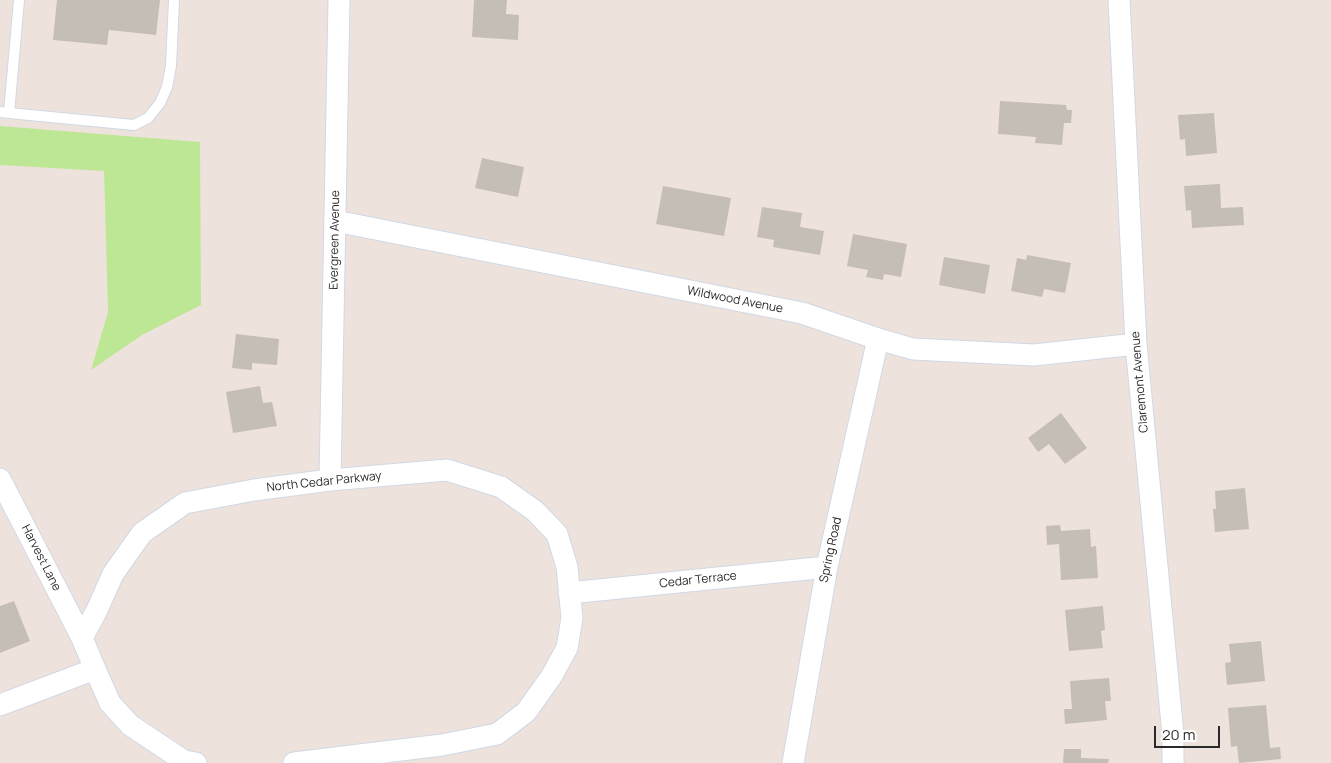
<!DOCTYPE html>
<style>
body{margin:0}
#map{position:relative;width:1331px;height:763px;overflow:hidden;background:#ede3dc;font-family:Manrope,sans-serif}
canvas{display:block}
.scale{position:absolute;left:1154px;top:726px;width:66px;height:22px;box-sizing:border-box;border:2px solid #2a2a2a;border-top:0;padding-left:6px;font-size:15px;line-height:18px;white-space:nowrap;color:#2a2a2a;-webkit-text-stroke:4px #fff;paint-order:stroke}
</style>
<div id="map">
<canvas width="1331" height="763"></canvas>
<div class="scale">20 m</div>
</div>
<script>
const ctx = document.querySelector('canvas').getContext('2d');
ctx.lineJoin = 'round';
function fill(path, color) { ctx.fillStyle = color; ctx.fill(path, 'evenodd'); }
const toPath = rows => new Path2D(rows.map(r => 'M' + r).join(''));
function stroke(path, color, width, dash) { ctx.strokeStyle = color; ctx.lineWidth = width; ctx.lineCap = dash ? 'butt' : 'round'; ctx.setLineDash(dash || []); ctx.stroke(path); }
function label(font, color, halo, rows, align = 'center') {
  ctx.font = font + ' Manrope,sans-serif'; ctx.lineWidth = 5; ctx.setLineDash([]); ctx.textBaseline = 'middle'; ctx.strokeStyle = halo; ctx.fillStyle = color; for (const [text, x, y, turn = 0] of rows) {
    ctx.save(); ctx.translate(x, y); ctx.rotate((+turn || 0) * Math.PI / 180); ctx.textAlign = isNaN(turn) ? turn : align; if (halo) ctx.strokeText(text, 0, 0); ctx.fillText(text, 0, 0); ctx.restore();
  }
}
fill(toPath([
 [0,126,200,142,201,305,142,335,91,370,108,312,104,171,0,165]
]), '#bee795');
fill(toPath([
 [57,0,160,0,156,35,109,30,107,45,53,40],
 [474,0,507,0,506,14,519,15,518,40,472,37],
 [1000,101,1066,105,1067,110,1072,110,1071,123,1064,123,1062,145,1035,143,1036,137,998,134],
 [1214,113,1217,153,1186,156,1185,139,1180,140,1178,115],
 [482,158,524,167,518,197,475,188],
 [1220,184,1221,208,1243,207,1244,225,1192,228,1191,210,1186,211,1184,186],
 [663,186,731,198,724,236,656,224],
 [762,207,802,213,800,227,824,231,820,255,773,247,774,240,757,237],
 [853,234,907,244,901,277,884,274,883,280,866,277,868,270,847,266],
 [1027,255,1071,263,1065,293,1044,289,1042,297,1011,291,1017,258,1026,260],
 [944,257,990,265,985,294,939,285],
 [236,334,279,339,277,365,252,363,252,370,232,368],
 [260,386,263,403,272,402,277,426,233,433,226,392],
 [1061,413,1087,448,1065,464,1049,444,1038,452,1028,438],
 [1245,488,1249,529,1215,532,1213,509,1216,509,1215,491],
 [1060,525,1061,531,1090,529,1091,547,1096,546,1098,578,1061,580,1059,544,1047,545,1046,526],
 [14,601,30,641,0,653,0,606],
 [1103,606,1105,630,1101,631,1103,648,1069,651,1065,610],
 [1261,641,1265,681,1227,685,1225,663,1231,662,1229,644],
 [1109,678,1111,701,1105,701,1107,720,1065,724,1064,709,1072,709,1070,681],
 [1266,705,1270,748,1280,747,1281,759,1239,763,1237,746,1231,747,1228,708],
 [1064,749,1081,749,1081,758,1109,759,1108,763,1063,763]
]), '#c5beb7');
const lane = toPath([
 [0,112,9,113,19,0],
 [9,113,134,125,148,118,160,103,167,87,171,66,174,0]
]);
const street = toPath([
 [1119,0,1136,344,1173,735,1173,763],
 [335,221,802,313,878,339,913,349,1034,355,1136,344],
 [0,479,82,638,95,669,110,703,130,725,184,761,196,763],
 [330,480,339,0],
 [569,593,827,567],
 [82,638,97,610,113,574,142,533,185,503,254,490,330,480,447,470,501,487,535,511,557,534,567,567,572,618,567,648,551,677,526,712,497,734,442,745,294,763],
 [0,705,95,669],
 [793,763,827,567,878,339]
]);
stroke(lane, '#d1d8e4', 12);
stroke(street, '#d1d8e4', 23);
stroke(lane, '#fff', 10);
stroke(street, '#fff', 21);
label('12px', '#2a2a2a', '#fff', [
 ["Evergreen Avenue",335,240,-89],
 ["Wildwood Avenue",735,300,11],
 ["Claremont Avenue",1140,382,-95],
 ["North Cedar Parkway",324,482,-6],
 ["Spring Road",831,550,-78],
 ["Harvest Lane",41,558,63],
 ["Cedar Terrace",698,580,-6]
]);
</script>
